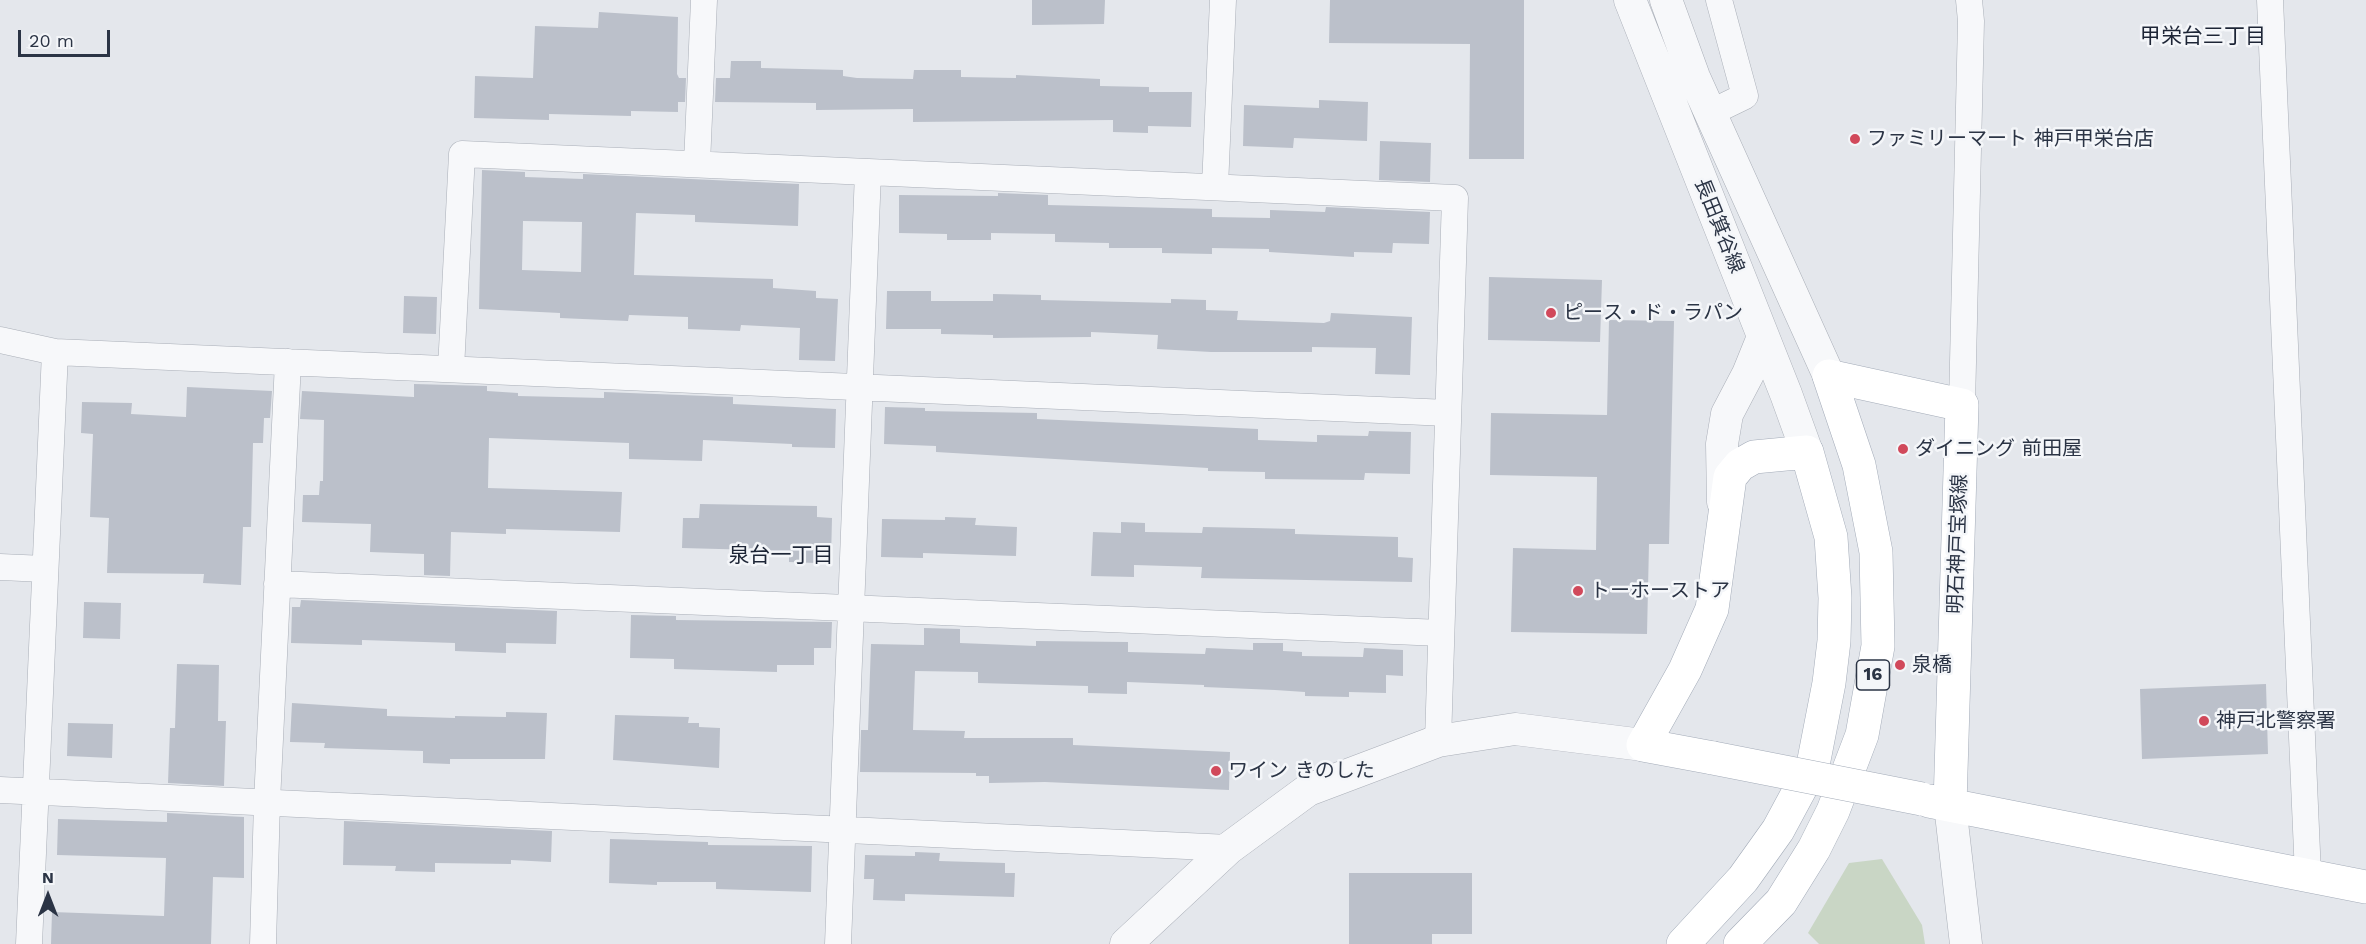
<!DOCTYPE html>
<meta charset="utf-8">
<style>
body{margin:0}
#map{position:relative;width:2366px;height:944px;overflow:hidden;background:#e4e7ec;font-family:"Work Sans",sans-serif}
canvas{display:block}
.north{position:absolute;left:18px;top:866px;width:60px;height:60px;-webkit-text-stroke:4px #f4f6f9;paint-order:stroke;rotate:0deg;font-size:16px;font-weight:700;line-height:24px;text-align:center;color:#2b3445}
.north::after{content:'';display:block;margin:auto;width:21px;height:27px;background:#2b3445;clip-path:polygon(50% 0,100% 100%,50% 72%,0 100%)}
.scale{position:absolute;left:18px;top:30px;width:92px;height:27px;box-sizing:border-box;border:3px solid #2b3445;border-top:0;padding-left:8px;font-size:18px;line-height:21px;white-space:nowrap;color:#2b3445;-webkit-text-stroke:4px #f4f6f9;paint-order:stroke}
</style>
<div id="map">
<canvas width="2366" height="944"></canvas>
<div class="north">N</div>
<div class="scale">20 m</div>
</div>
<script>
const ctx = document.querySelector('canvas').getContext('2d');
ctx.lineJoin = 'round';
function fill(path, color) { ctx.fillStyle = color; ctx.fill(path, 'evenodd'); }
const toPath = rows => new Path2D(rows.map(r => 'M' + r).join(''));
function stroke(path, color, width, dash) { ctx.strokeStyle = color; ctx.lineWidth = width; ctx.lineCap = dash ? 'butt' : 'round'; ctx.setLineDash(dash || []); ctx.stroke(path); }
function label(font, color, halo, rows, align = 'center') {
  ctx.font = font + ' "Work Sans","Noto Sans JP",sans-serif'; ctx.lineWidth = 5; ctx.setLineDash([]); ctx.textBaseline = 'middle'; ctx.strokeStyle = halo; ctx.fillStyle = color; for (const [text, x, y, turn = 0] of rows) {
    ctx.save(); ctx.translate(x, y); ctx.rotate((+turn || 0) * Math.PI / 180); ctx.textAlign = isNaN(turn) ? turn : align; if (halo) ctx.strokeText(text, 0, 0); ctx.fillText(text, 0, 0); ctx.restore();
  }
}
fill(toPath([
 [1882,859,1922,925,1925,944,1819,944,1808,933,1849,863]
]), '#c9d6c5');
fill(toPath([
 [1032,0,1105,0,1104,24,1032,25],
 [1330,0,1524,0,1524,159,1469,159,1470,44,1329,43],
 [599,12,678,17,677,74,679,78,686,78,685,102,678,102,678,112,631,111,631,116,549,114,549,120,474,118,475,76,533,78,535,26,598,28],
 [731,61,761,61,761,68,843,70,843,76,857,78,913,79,914,70,961,70,961,77,1016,78,1016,75,1100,79,1100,86,1149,87,1149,92,1192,92,1191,127,1148,126,1148,133,1113,132,1113,120,913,122,913,109,816,110,816,103,715,102,716,78,730,78],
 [1319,100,1368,102,1367,141,1294,138,1293,148,1243,146,1244,105,1319,108],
 [1380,141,1431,143,1430,182,1379,180],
 [482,170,525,172,525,177,583,179,583,174,799,184,798,226,695,222,695,215,636,213,634,275,773,279,773,288,816,291,816,298,838,299,835,361,799,360,800,328,741,325,740,331,688,329,688,317,629,315,628,321,560,318,560,313,479,309],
 [523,221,582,222,581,272,522,270],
 [998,193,1048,195,1048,205,1212,209,1212,217,1270,218,1270,210,1325,212,1326,207,1430,212,1429,244,1393,243,1392,253,1354,252,1354,257,1269,252,1269,249,1212,248,1212,254,1162,253,1162,248,1109,248,1109,243,1055,242,1055,234,991,233,991,240,947,240,947,234,899,233,899,195,998,196],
 [1489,277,1602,280,1600,342,1488,340],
 [887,291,931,291,931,301,993,301,993,294,1041,295,1041,300,1171,303,1171,299,1206,300,1206,310,1238,311,1237,320,1324,323,1330,321,1331,313,1412,317,1410,375,1375,374,1376,348,1312,347,1312,352,1211,352,1157,349,1158,335,1091,332,1091,337,993,338,993,335,941,334,941,329,886,329],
 [404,296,437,297,436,334,403,333],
 [1609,320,1674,321,1669,544,1649,544,1647,634,1511,632,1513,548,1596,550,1597,477,1490,475,1491,413,1607,415],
 [414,384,487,386,487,391,518,393,518,396,604,398,604,392,733,397,733,404,836,409,835,448,792,447,792,444,703,440,702,461,629,459,629,443,489,438,488,488,622,492,620,532,506,529,506,534,451,532,450,576,424,575,424,554,370,552,371,524,302,522,303,495,319,495,320,481,323,481,324,420,300,419,302,391,414,397],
 [187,387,272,391,270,418,264,418,263,443,253,443,251,527,243,527,241,585,203,583,204,574,107,573,109,518,90,517,93,434,81,433,82,402,132,403,131,414,186,417],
 [885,407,925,408,925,411,1037,413,1037,419,1258,429,1258,440,1317,442,1317,435,1368,436,1369,431,1411,432,1410,474,1365,473,1364,480,1265,479,1265,472,1208,471,1208,468,936,452,936,446,884,444],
 [700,504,817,506,817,517,832,518,831,559,816,558,816,563,789,562,789,554,756,553,756,550,682,548,683,518,699,518],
 [945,517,976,518,975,525,1017,527,1016,556,923,553,923,558,881,557,882,519,945,520],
 [1121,522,1145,523,1145,532,1202,533,1203,527,1253,528,1295,529,1295,534,1398,537,1398,557,1413,558,1412,582,1201,578,1202,567,1134,565,1134,577,1091,576,1093,532,1121,533],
 [301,600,557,611,556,644,506,643,506,653,455,651,455,643,362,640,362,645,291,643,292,607,300,607],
 [84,602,121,603,120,639,83,638],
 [631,615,676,616,676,620,832,622,831,648,814,648,814,665,777,665,777,672,674,669,674,659,630,658],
 [924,628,960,629,960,643,1036,646,1036,641,1128,642,1128,652,1205,654,1206,648,1253,650,1253,643,1283,643,1283,651,1302,652,1302,656,1363,657,1364,648,1403,650,1403,676,1386,675,1386,693,1349,692,1349,697,1305,696,1305,692,1275,690,1204,687,1204,685,1127,682,1127,694,1088,693,1088,686,978,683,978,672,915,671,913,730,965,731,964,738,1073,738,1073,745,1230,752,1229,790,1045,782,989,783,989,776,976,776,976,773,860,772,861,730,868,730,871,644,924,645],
 [177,664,219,665,218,721,226,721,224,786,168,783,170,728,175,728],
 [2266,684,2268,754,2142,759,2140,689],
 [292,703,387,709,387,716,455,718,455,716,506,717,506,712,547,713,545,759,450,759,450,764,423,763,423,751,324,748,325,743,290,742],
 [615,715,689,717,688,723,699,723,699,727,720,728,719,768,613,760],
 [68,723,113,724,112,758,67,756],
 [167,813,244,817,244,878,213,877,211,944,51,944,52,912,164,916,166,858,57,855,58,819,167,822],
 [344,821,552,831,551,862,511,860,511,864,435,863,435,872,395,871,396,866,343,865],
 [610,839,708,842,708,845,812,846,811,892,716,889,716,882,657,882,657,885,609,883],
 [915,852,940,853,939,861,1005,863,1005,873,1015,873,1014,897,905,894,905,901,873,900,874,879,864,879,865,855,915,856],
 [1349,873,1472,873,1472,934,1432,934,1432,944,1349,944]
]), '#bbc0ca');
const minor = toPath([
 [2270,0,2308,875],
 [1710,113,1745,96,1719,0],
 [697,164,704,0],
 [1215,187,1223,0],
 [0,340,55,352,1448,413],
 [451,369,462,154,1455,198,1438,741],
 [1962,405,1971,21,1969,0],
 [0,567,45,569],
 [277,584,1441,633],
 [0,790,1229,848],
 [29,944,55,352],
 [263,944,267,802,288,362],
 [838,944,868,172]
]);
const tertiary = toPath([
 [1630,0,1786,394,1807,452],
 [1666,0,1694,77,1829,376],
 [1723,502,1722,444,1727,414,1748,374,1763,337],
 [1950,805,1966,944],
 [1126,944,1229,848,1308,790,1438,741,1515,729,1643,745]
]);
const primary = toPath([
 [1829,376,1962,405,1950,805],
 [1929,801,2366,887],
 [1683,944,1743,879,1778,830,1813,765,1829,683,1834,641,1835,598,1831,537,1807,452,1754,457,1740,465,1730,477,1712,609,1685,670,1643,745,1713,758],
 [1740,944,1781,902,1814,849,1833,811,1862,735,1878,646,1876,552,1859,465,1829,376]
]);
stroke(minor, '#a9aeb7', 27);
stroke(tertiary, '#a9aeb7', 33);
stroke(primary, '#a3abb8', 34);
stroke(minor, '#f7f8fa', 26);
stroke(tertiary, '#f7f8fa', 32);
stroke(primary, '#fff', 33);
const primaryBridge = toPath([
 [1713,758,1922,799]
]);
stroke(primaryBridge, '#a3abb8', 34, []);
stroke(primaryBridge, '#fff', 33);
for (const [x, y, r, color] of [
 [1855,139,6,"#d1495b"],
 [1551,313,6,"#d1495b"],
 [1903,449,6,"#d1495b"],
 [1578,591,6,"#d1495b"],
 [1900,665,6,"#d1495b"],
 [2204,721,6,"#d1495b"],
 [1216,771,6,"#d1495b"]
]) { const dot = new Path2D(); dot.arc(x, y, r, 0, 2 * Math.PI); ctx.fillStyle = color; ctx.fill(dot); stroke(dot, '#f4f6f9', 2); }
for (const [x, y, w] of [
 [1873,675,33]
]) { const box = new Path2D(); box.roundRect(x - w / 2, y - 15, w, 30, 4.5); ctx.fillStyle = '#f4f6f9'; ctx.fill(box); stroke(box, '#2b3445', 1.5); }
label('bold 18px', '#2b3445', null, [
 ["16",1873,675]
]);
label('20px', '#2b3445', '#f4f6f9', [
 ["ファミリーマート 神戸甲栄台店",1867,139],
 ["ピース・ド・ラパン",1563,313],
 ["ダイニング 前田屋",1915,449],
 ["トーホーストア",1590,591],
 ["泉橋",1912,665],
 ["神戸北警察署",2216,721],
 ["ワイン きのした",1228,771]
], 'left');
label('20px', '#2b3445', '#f4f6f9', [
 ["長田箕谷線",1719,226,68],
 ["明石神戸宝塚線",1958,544,-88]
]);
label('21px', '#1d2536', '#f4f6f9', [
 ["甲栄台三丁目",2203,37],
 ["泉台一丁目",781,556]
]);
</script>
